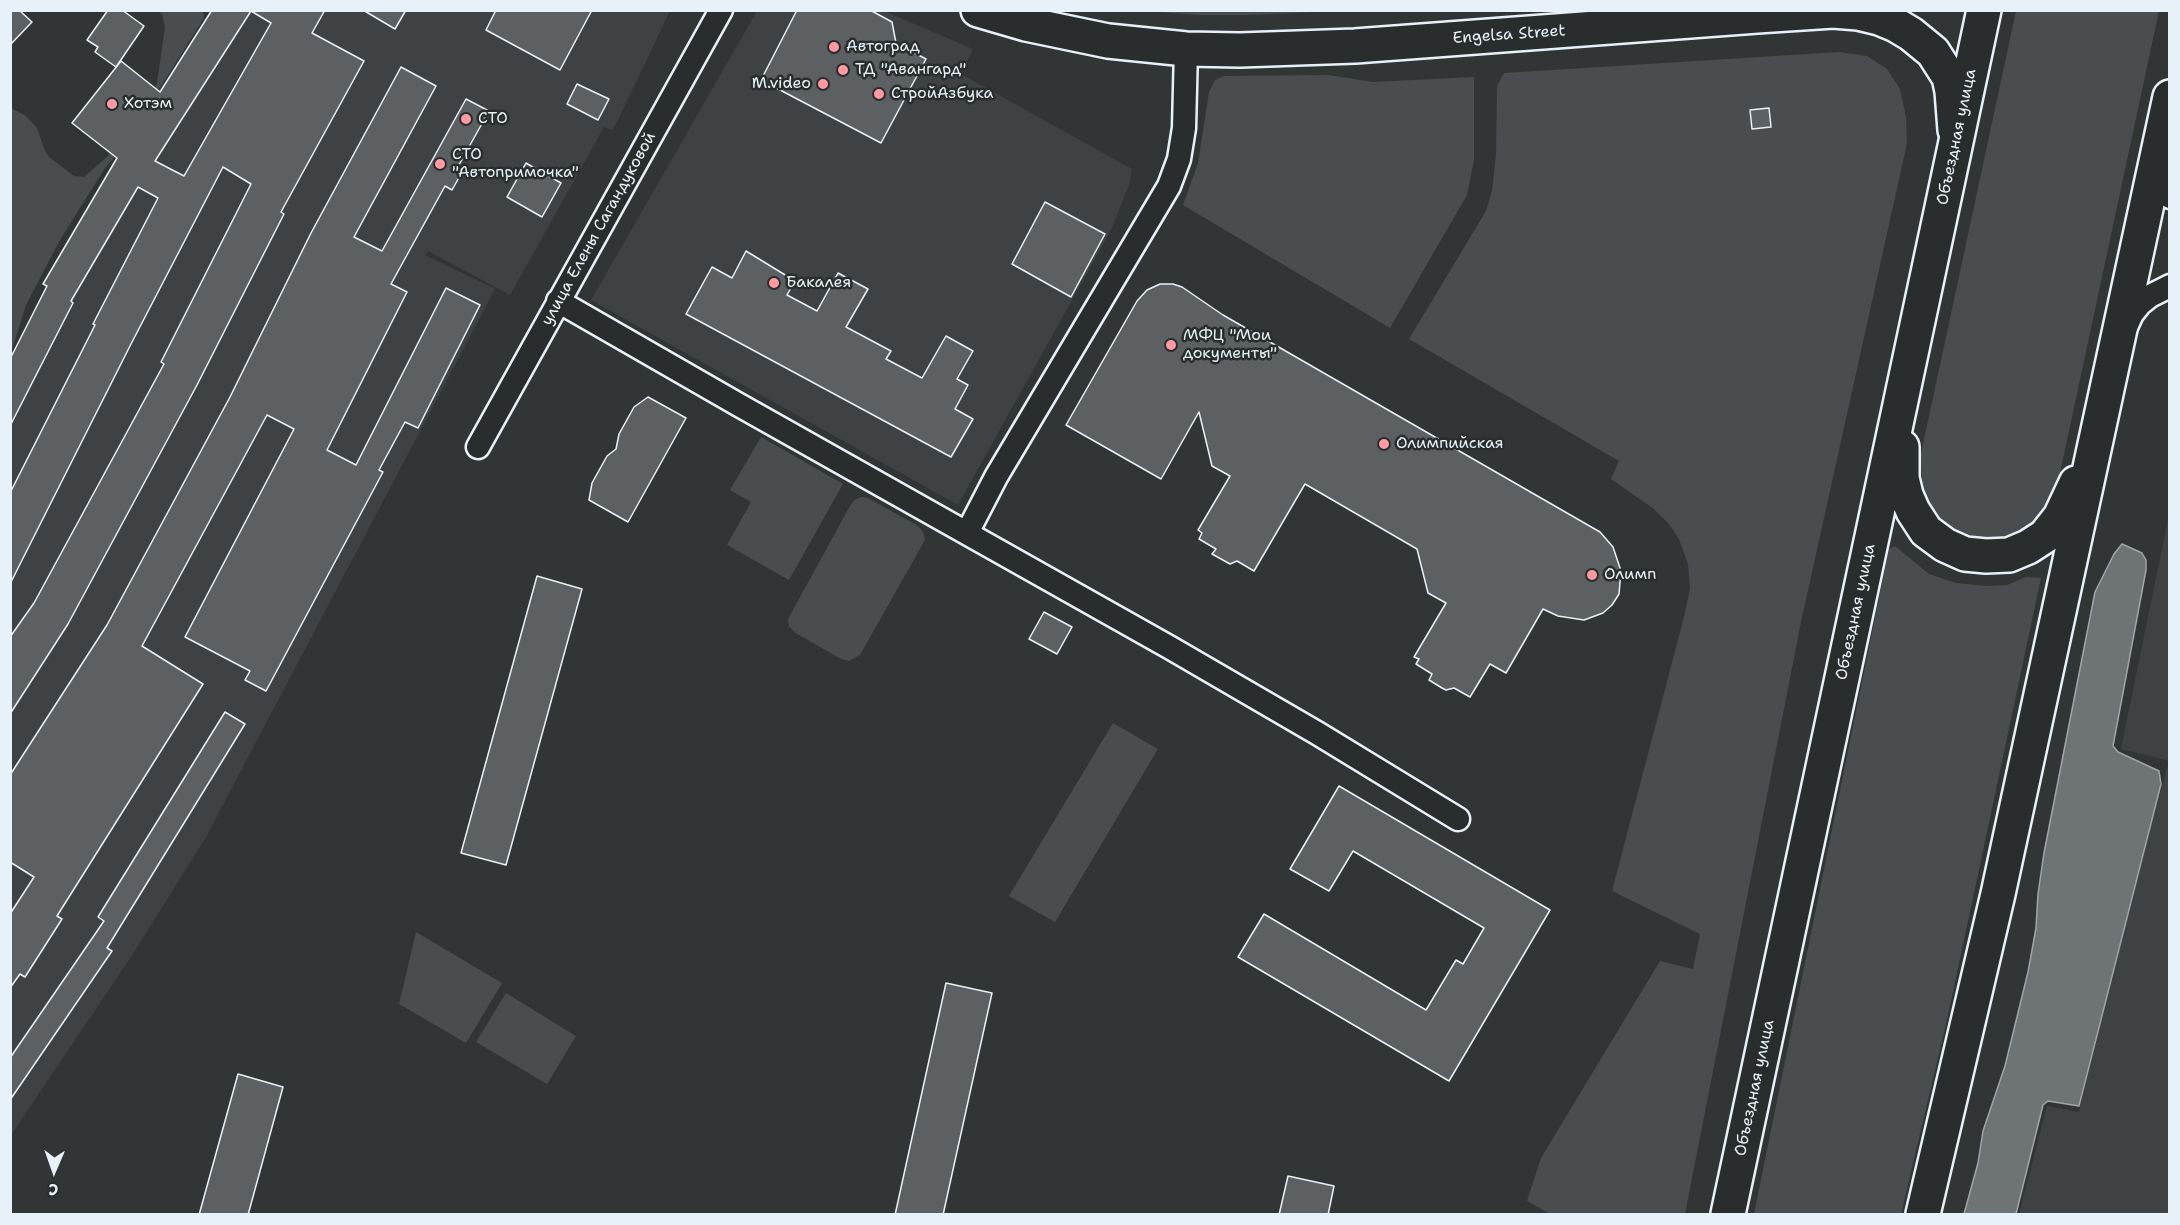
<!DOCTYPE html>
<meta charset="utf-8">
<style>
body{margin:0}
#map{position:relative;width:2180px;height:1225px;overflow:hidden;background:#323536;font-family:"Shantell Sans",sans-serif}
canvas{display:block}
.frame{position:absolute;inset:0;border:12px solid #e8f1f8;pointer-events:none}
.north{position:absolute;left:24px;top:1141px;width:60px;height:60px;-webkit-text-stroke:4px #2a2d2e;paint-order:stroke;rotate:182deg;font-size:16px;font-weight:700;line-height:24px;text-align:center;color:#e8f1f8}
.north::after{content:'';display:block;margin:auto;width:21px;height:27px;background:#e8f1f8;clip-path:polygon(50% 0,100% 100%,50% 72%,0 100%)}
</style>
<div id="map">
<canvas width="2180" height="1225"></canvas>
<div class="frame"></div>
<div class="north">С</div>
</div>
<script>
const ctx = document.querySelector('canvas').getContext('2d');
ctx.lineJoin = 'round';
function fill(path, color) { ctx.fillStyle = color; ctx.fill(path, 'evenodd'); }
const toPath = rows => new Path2D(rows.map(r => 'M' + r).join(''));
function stroke(path, color, width, dash) { ctx.strokeStyle = color; ctx.lineWidth = width; ctx.lineCap = dash ? 'butt' : 'round'; ctx.setLineDash(dash || []); ctx.stroke(path); }
function label(font, color, halo, rows, align = 'center') {
  ctx.font = font + ' "Shantell Sans",sans-serif'; ctx.lineWidth = 5; ctx.setLineDash([]); ctx.textBaseline = 'middle'; ctx.strokeStyle = halo; ctx.fillStyle = color; for (const [text, x, y, turn = 0] of rows) {
    ctx.save(); ctx.translate(x, y); ctx.rotate((+turn || 0) * Math.PI / 180); ctx.textAlign = isNaN(turn) ? turn : align; if (halo) ctx.strokeText(text, 0, 0); ctx.fillText(text, 0, 0); ctx.restore();
  }
}
fill(toPath([
 [207,11,670,11,613,130,604,127,510,295,428,251,425,255,495,289,206,837,133,954,11,1135,10,359,46,289,43,284,170,84,210,13],
 [757,11,884,11,973,49,961,74,1132,169,1129,185,1111,230,958,505,591,300],
 [2169,514,2169,1214,2019,1214,2047,1106,2079,1112,2147,839,2169,761,2121,749]
]), '#3f4244');
fill(toPath([
 [159,11,203,11,204,18,120,151,105,168,60,240,26,305,11,353,11,108,26,116,37,128,45,151,49,157,74,176,84,177,108,156,154,90,157,83,165,27,162,14],
 [1142,11,1142,10,1341,11,1245,15,1201,15],
 [2016,11,2159,11,2057,487,2045,513,2034,526,2007,539,1978,541,1955,533,1936,518,1924,495,1920,458],
 [1839,52,1867,56,1887,69,1900,89,1906,117,1907,143,1801,622,1685,1214,1550,1214,1527,1201,1541,1158,1660,961,1693,969,1700,934,1612,891,1685,613,1690,588,1688,564,1679,539,1669,524,1654,509,1611,479,1619,461,1409,339,1486,211,1492,191,1496,155,1497,86,1504,73],
 [1329,75,1373,82,1474,77,1474,160,1467,195,1390,328,1183,205,1198,163,1209,92,1215,80,1224,76],
 [761,437,843,484,789,580,727,545,751,502,730,490],
 [862,497,868,498,918,526,923,532,925,540,860,655,849,661,841,659,794,632,789,626,788,619,851,504,856,499],
 [1895,546,1929,574,1956,583,1986,586,2007,585,2026,577,2041,578,1947,1020,1901,1214,1754,1214,1889,549],
 [1113,723,1158,749,1055,922,1009,896],
 [416,932,502,983,466,1043,399,1004],
 [506,993,576,1036,547,1084,476,1042]
]), '#494d4f');
const water = toPath([
 [2122,544,2142,553,2146,560,2146,570,2113,746,2118,752,2159,771,2161,784,2079,1106,2048,1101,2043,1105,2016,1214,1964,1214,1978,1163,1983,1131,2005,1066,2028,972,2036,928,2038,894,2044,853,2095,592,2114,554,2122,544]
]);
fill(water, '#6e7376');
stroke(water, '#9fa5aa', 1.5);
const building = toPath([
 [10,10,19,10,32,22,10,45,10,10],
 [108,10,122,10,144,26,116,67,95,52,98,47,87,40,108,10],
 [212,10,325,10,312,33,364,61,281,212,284,214,197,385,68,624,10,714,10,637,34,603,164,364,161,362,251,184,223,167,131,344,10,584,10,493,95,325,93,324,158,198,138,187,71,301,73,303,10,426,10,359,47,286,43,284,117,158,72,123,121,61,160,92,212,10],
 [251,11,271,23,184,176,155,161,251,11],
 [363,10,406,10,395,29,363,10],
 [496,10,592,10,560,70,486,30,496,10],
 [797,10,870,10,892,22,896,43,926,59,881,143,761,80,797,10],
 [401,67,436,86,354,237,382,251,466,99,489,111,455,172,461,174,452,190,445,186,391,284,407,292,327,450,356,465,446,288,480,305,418,428,405,422,379,470,383,472,266,691,245,680,250,671,185,637,294,429,267,415,142,646,203,684,57,916,62,919,25,977,20,974,10,988,10,914,34,877,10,862,10,775,107,625,230,397,311,233,401,67],
 [577,84,609,99,598,120,567,104,577,84],
 [1769,108,1771,127,1752,129,1750,110,1769,108],
 [526,163,561,183,542,217,507,197,526,163],
 [1045,202,1105,234,1071,297,1012,264,1045,202],
 [746,251,795,281,787,295,817,311,838,273,868,289,846,327,891,351,886,359,922,378,946,336,973,351,957,379,968,385,955,409,973,419,951,457,686,314,712,267,732,278,746,251],
 [1160,284,1173,284,1182,287,1223,315,1600,532,1613,547,1621,571,1619,594,1612,605,1603,613,1584,620,1558,616,1543,609,1506,673,1490,664,1470,697,1454,688,1446,690,1442,688,1429,680,1432,674,1416,664,1419,659,1414,657,1446,603,1428,593,1417,549,1305,484,1254,571,1237,561,1230,564,1212,554,1216,549,1199,539,1202,533,1198,530,1230,476,1212,466,1199,412,1161,479,1066,425,1137,301,1147,290,1160,284],
 [648,397,686,418,628,522,589,500,592,483,607,456,616,449,619,434,634,407,648,397],
 [537,576,582,589,506,865,461,853,537,576],
 [1044,612,1072,627,1057,654,1029,639,1044,612],
 [225,712,245,724,107,948,112,951,10,1100,10,1058,104,921,98,917,225,712],
 [1339,786,1550,910,1449,1081,1238,957,1264,914,1426,1010,1456,960,1463,964,1484,928,1353,851,1329,891,1290,869,1339,786],
 [946,983,992,993,943,1215,895,1215,946,983],
 [238,1074,283,1087,248,1215,199,1215,238,1074],
 [1288,1176,1334,1186,1328,1215,1279,1215,1288,1176]
]);
fill(building, '#5c6063');
stroke(building, '#e8f1f8', 1.5);
const minor = toPath([
 [2165,160,2166,187,2170,197],
 [558,301,739,405,1169,647,1317,733,1458,819],
 [2126,327,2132,314,2140,304,2150,296,2170,286],
 [478,447,721,10],
 [967,533,996,477,1169,186,1179,159,1184,128,1186,49]
]);
const primary = toPath([
 [978,10,1026,24,1108,41,1186,49,1240,50,1355,46,1757,16,1833,11,1858,13,1879,18,1896,25,1911,34,1933,52,1949,77,1952,91,1955,130]
]);
const trunk = toPath([
 [1902,447,1902,478,1906,495,1913,511,1926,531,1945,545,1965,554,1986,556,2009,555,2028,547,2045,536,2060,517,2076,483],
 [1728,1214,1984,10],
 [1923,1214,1998,894,2170,97]
]);
stroke(minor, '#e8f1f8', 27);
stroke(primary, '#e8f1f8', 38);
stroke(trunk, '#e8f1f8', 38);
stroke(minor, '#2a2d2e', 22);
stroke(primary, '#2a2d2e', 33);
stroke(trunk, '#2a2d2e', 33);
for (const [x, y, r, color] of [
 [834,47,6,"#ff9aa2"],
 [843,70,6,"#ff9aa2"],
 [823,84,6,"#ff9aa2"],
 [879,94,6,"#ff9aa2"],
 [112,104,6,"#ff9aa2"],
 [466,119,6,"#ff9aa2"],
 [440,164,6,"#ff9aa2"],
 [774,283,6,"#ff9aa2"],
 [1171,345,6,"#ff9aa2"],
 [1384,444,6,"#ff9aa2"],
 [1592,575,6,"#ff9aa2"]
]) { const dot = new Path2D(); dot.arc(x, y, r, 0, 2 * Math.PI); ctx.fillStyle = color; ctx.fill(dot); stroke(dot, '#2a2d2e', 2); }
label('16px', '#e8f1f8', '#2a2d2e', [
 ["Engelsa Street",1509,35,-4],
 ["Объездная улица",1957,137,-78],
 ["улица Елены Сагандуковой",599,229,-61],
 ["Объездная улица",1856,612,-78],
 ["Объездная улица",1755,1088,-78]
]);
label('16px', '#e8f1f8', '#2a2d2e', [
 ["Автоград",846,47],
 ["ТД \"Авангард\"",855,70],
 ["M.video",811,84,"right"],
 ["СтройАзбука",891,94],
 ["Хотэм",124,104],
 ["СТО",478,119],
 ["СТО",452,155],
 ["\"Автопримочка\"",452,173],
 ["Бакалея",786,283],
 ["МФЦ \"Мои",1183,336],
 ["документы\"",1183,354],
 ["Олимпийская",1396,444],
 ["Олимп",1604,575]
], 'left');
</script>
